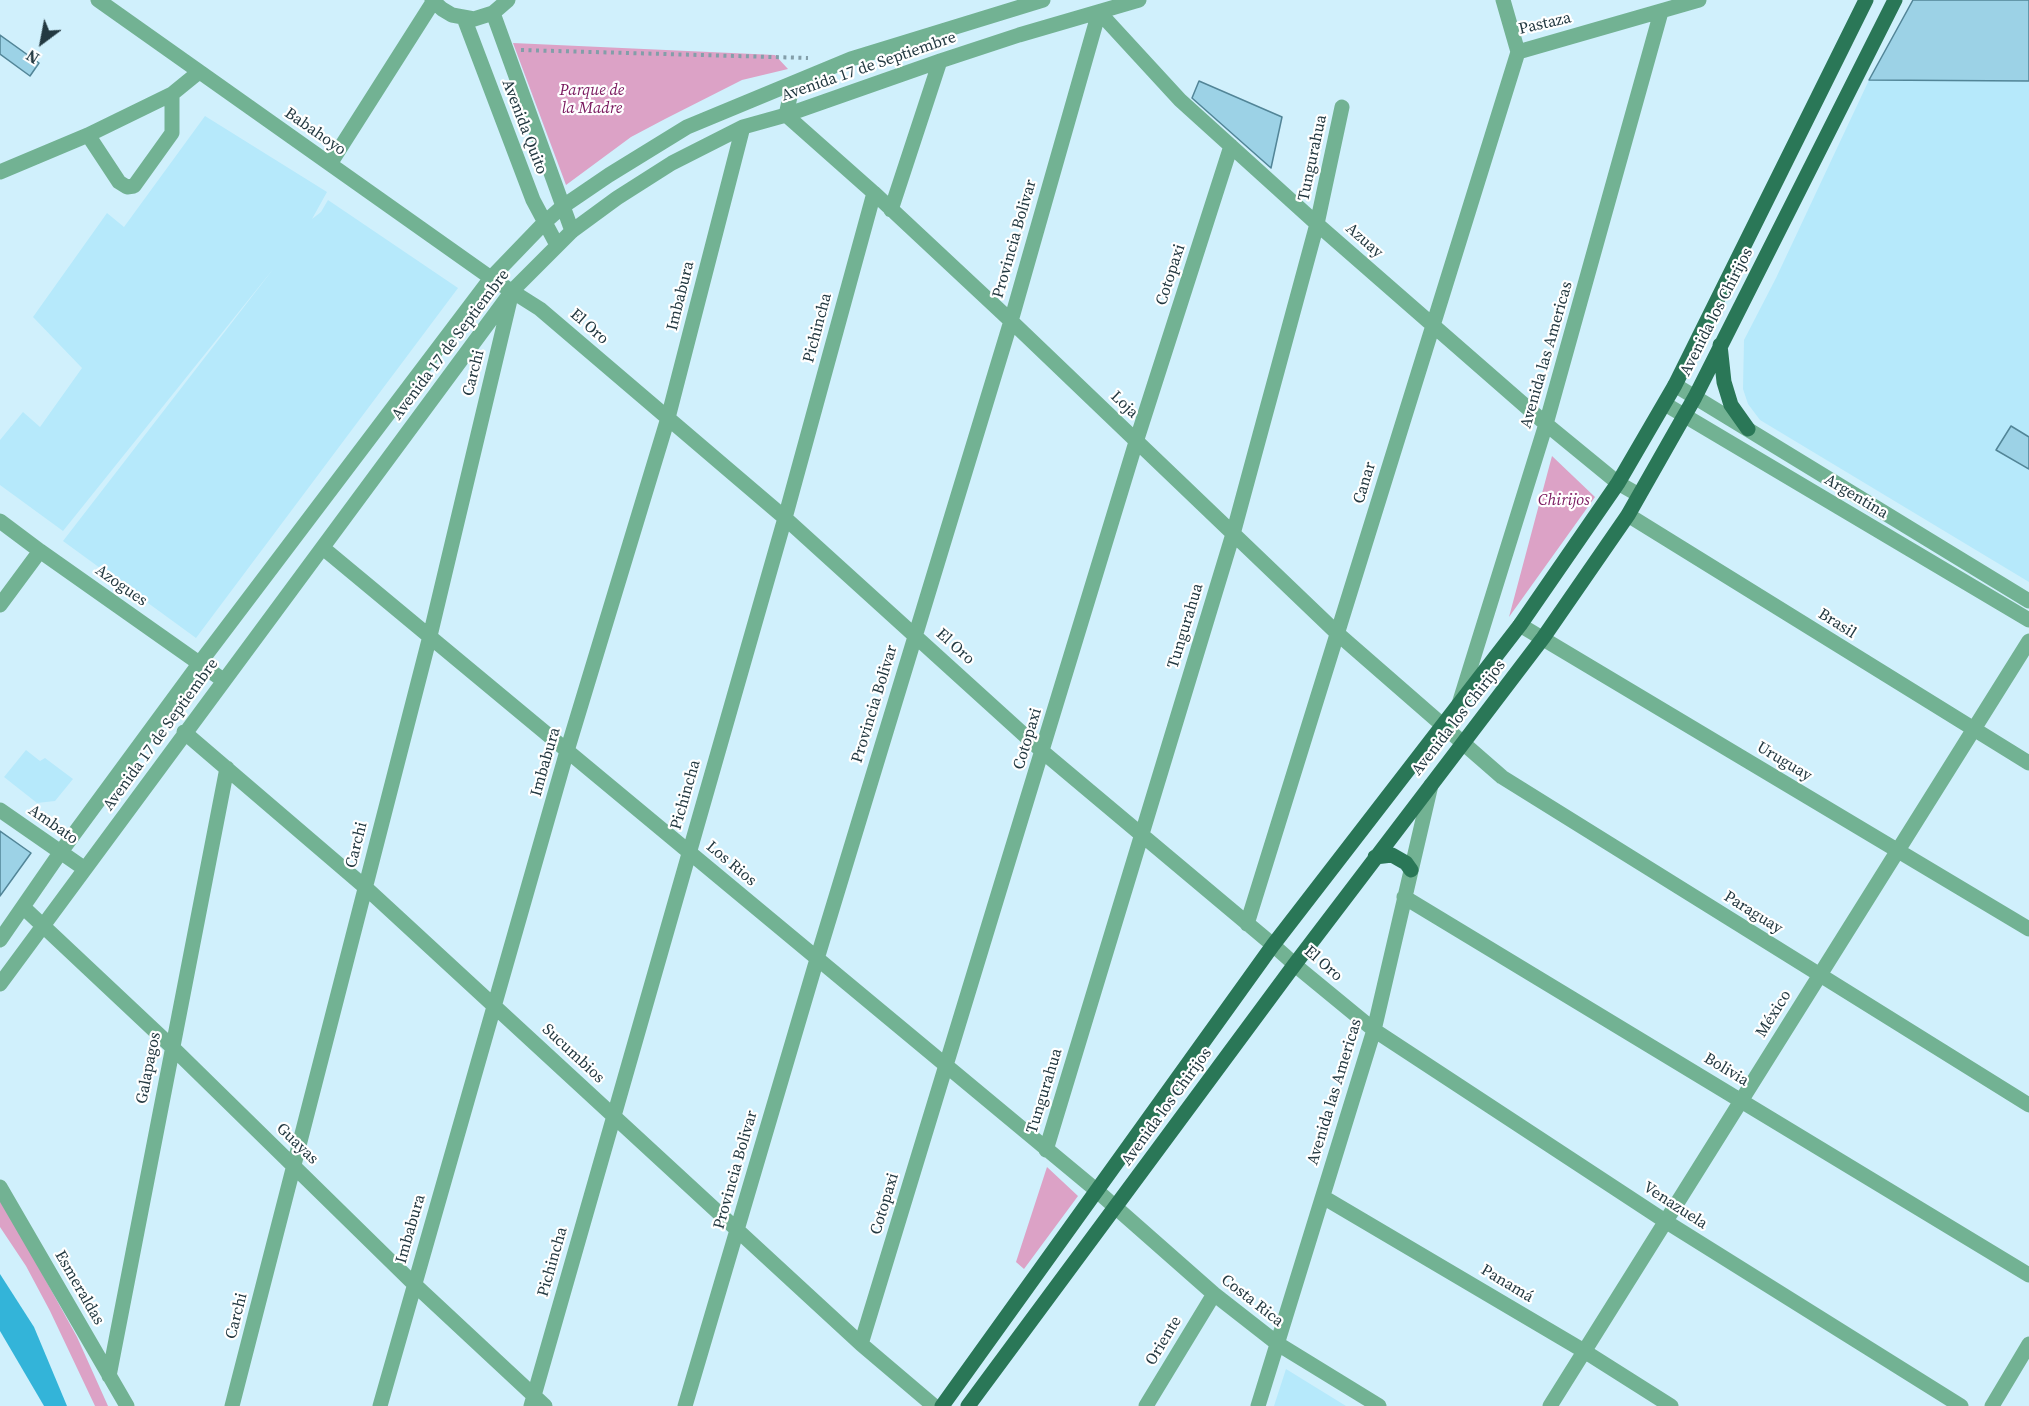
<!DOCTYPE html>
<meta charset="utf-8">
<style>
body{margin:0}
#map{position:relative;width:2029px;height:1406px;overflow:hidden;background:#d0f0fc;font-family:"Source Serif 4",serif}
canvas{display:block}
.north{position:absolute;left:12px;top:12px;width:60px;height:60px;-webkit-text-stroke:4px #fff;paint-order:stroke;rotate:212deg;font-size:16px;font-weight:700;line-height:24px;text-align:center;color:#233941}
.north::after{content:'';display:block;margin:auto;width:21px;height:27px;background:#233941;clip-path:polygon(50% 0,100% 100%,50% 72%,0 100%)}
</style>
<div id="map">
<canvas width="2029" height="1406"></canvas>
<div class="north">N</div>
</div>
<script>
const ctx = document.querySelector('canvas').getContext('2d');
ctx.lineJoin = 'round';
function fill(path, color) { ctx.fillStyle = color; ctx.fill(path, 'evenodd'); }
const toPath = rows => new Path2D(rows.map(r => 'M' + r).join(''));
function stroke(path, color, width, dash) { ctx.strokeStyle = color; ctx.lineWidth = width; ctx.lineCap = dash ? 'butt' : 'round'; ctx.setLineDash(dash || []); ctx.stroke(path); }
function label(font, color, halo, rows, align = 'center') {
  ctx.font = font + ' "Source Serif 4",serif'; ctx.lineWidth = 4.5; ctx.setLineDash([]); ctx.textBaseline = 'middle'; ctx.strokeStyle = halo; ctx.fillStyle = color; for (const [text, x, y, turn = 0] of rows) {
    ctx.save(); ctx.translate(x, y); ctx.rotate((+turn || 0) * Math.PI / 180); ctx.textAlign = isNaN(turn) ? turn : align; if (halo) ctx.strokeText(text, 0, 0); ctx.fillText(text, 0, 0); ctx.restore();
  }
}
fill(toPath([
 [1904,79,2029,81,2029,582,1760,420,1748,404,1743,389,1744,340,1776,278,1869,80],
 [205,116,327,192,312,219,321,212,328,200,458,288,196,638,63,541,274,268,63,531,0,485,0,440,23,412,40,427,82,368,33,317,107,213,124,227],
 [26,750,40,761,45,758,73,779,55,801,37,803,4,777],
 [1286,1369,1346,1406,1274,1406]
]), '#b6e9fb');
fill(toPath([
 [513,43,775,55,788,69,742,80,665,119,631,137,566,185],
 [1552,456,1595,497,1509,617],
 [1047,1167,1078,1196,1024,1269,1016,1262],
 [0,1197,77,1337,108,1406,95,1406,50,1311,26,1266,0,1227]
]), '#dca2c6');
fill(toPath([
 [0,1274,34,1327,67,1406,44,1406,0,1331]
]), '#33b4d9');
const building = toPath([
 [1913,0,2029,0,2029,81,1869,80,1913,0],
 [0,35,39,63,30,76,0,54,0,35],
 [1199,81,1282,117,1271,168,1192,98,1199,81],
 [2011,426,2029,437,2029,469,1996,450,2011,426],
 [0,831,31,853,0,896,0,831]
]);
fill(building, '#9cd2e6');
stroke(building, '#528597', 1.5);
stroke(toPath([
 [521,50,808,58]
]), '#839ea9', 4, [3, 4.5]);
stroke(toPath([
 [98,0,491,278,540,309,785,518,1043,752,1273,945,1301,970,1374,1030,1665,1221,1961,1406],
 [432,0,442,9,452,15,474,19,493,13,508,0],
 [1503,0,1518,52,1699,0],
 [1099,12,1180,100,1317,224,1546,424,1618,483,1639,495],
 [493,13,572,231],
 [464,18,533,200,557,245],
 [793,83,786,115,874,193,1011,321,1338,634,1502,777,2029,1105],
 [172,94,199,72],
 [330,164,433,2],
 [0,172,88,135,172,94,172,133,134,186,127,187,119,182,88,135],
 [891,210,940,61],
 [1675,385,2029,601],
 [1665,404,2029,620],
 [1628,515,2029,763],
 [0,521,40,551,223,680],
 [323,548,1096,1190,1214,1294,1278,1344,1379,1406],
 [0,605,40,551],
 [1520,625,2029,929],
 [1459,704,1546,424,1661,12],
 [184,732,365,887,861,1344,934,1406],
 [0,810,85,869],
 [1404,897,2029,1275],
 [23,907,172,1047,414,1284,545,1406],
 [1247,924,1518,52],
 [0,940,60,853,199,664,491,278,544,223,562,207,609,175,687,127,851,59,1043,0],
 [0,984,512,291,572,231,617,198,672,163,743,127,786,115,940,61,1019,35,1139,0],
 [1046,1150,1233,534,1317,224,1342,107],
 [0,1187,127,1406],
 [1323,1197,1584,1351,1671,1406],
 [861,1344,1136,442,1231,146],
 [109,1376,227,768],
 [232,1406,430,636,510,300],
 [380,1406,567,751,668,418,743,127],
 [531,1406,785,518,874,193],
 [685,1406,817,959,1011,321,1099,12],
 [1146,1406,1214,1294],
 [1258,1406,1374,1030,1431,785],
 [1550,1406,2029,641],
 [1992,1406,2029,1344]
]), '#72b293', 15);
stroke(toPath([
 [1720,345,1724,382,1731,405,1748,429],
 [1375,857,1392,855,1406,863,1411,870],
 [942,1406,1273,945,1520,625,1618,483,1675,385,1866,0],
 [968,1406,1295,964,1543,638,1628,515,1695,397,1895,0]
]), '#2a7757', 15);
label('16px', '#233941', '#fff', [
 ["Pastaza",1545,24,-13],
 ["Avenida 17 de Septiembre",869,67,-19],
 ["Avenida Quito",524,127,69],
 ["Babahoyo",315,132,35],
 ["Tungurahua",1313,158,-78],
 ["Provincia Bolivar",1015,239,-74],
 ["Azuay",1364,241,41],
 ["Cotopaxi",1171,275,-72],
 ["Imbabura",681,296,-76],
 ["Avenida los Chirijos",1717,312,-63],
 ["El Oro",589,327,41],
 ["Pichincha",818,328,-75],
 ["Avenida 17 de Septiembre",451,345,-53],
 ["Avenida las Americas",1547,355,-74],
 ["Carchi",474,373,-76],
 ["Loja",1124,405,44],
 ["Canar",1365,483,-73],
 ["Argentina",1856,497,31],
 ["Azogues",121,586,35],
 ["Brasil",1837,624,32],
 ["Tungurahua",1186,626,-73],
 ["El Oro",955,647,42],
 ["Provincia Bolivar",875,704,-73],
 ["Avenida los Chirijos",1459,718,-52],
 ["Avenida 17 de Septiembre",161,735,-54],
 ["Cotopaxi",1028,739,-73],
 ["Imbabura",546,762,-74],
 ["Uruguay",1784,762,31],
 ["Pichincha",686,795,-74],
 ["Ambato",53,825,35],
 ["Carchi",357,845,-76],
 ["Los Rios",731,864,40],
 ["Paraguay",1753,913,32],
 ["El Oro",1323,964,41],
 ["México",1774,1014,-58],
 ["Sucumbios",573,1054,43],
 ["Galapagos",149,1068,-79],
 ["Bolivia",1726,1070,31],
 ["Tungurahua",1045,1091,-73],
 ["Avenida las Americas",1335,1092,-73],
 ["Avenida los Chirijos",1167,1107,-54],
 ["Guayas",297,1144,44],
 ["Provincia Bolivar",736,1170,-74],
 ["Cotopaxi",885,1204,-73],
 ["Venazuela",1675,1206,33],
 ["Imbabura",411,1229,-74],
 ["Pichincha",553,1262,-74],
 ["Panamá",1507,1284,31],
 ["Esmeraldas",79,1288,60],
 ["Costa Rica",1252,1301,38],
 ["Carchi",237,1316,-76],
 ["Oriente",1164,1341,-59]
]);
label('italic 16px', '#79185e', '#fff', [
 ["Parque de",592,91],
 ["la Madre",592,109],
 ["Chirijos",1564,501]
]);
</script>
